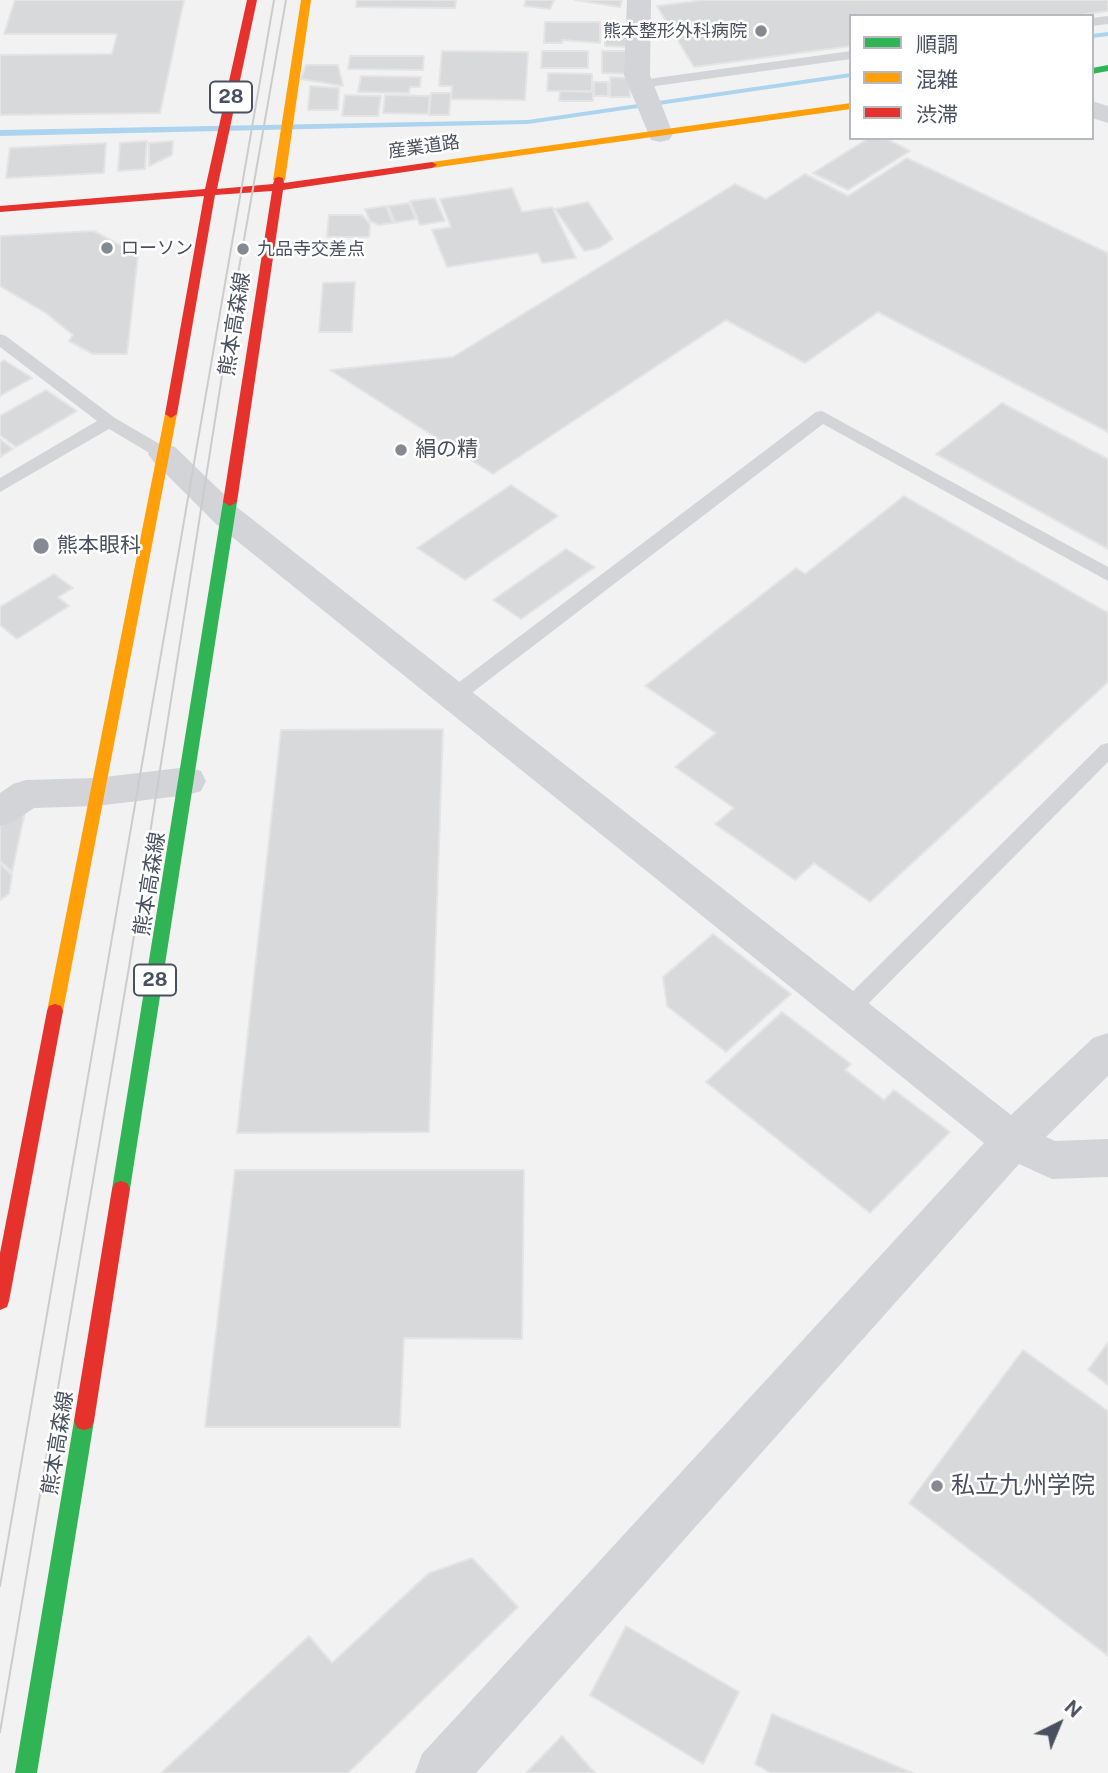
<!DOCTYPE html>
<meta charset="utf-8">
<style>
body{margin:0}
#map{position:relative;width:1108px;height:1773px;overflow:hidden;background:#f3f2f2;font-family:"Public Sans","Noto Sans JP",sans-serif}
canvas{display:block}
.legend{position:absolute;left:849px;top:14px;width:245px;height:126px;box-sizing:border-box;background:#fff;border:2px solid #b6b9bf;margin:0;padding:9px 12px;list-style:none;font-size:21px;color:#49505f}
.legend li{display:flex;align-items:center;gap:14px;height:35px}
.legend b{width:35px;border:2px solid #b6b9bf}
.north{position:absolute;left:1024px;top:1689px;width:70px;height:70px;-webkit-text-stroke:5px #fff;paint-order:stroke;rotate:43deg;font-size:19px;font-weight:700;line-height:28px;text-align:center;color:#49505f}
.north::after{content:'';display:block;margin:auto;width:24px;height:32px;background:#49505f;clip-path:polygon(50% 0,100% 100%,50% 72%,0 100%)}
</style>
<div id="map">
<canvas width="1108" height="1773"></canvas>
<ul class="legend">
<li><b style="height:9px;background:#30b455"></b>順調</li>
<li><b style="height:9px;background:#ff9f0a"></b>混雑</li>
<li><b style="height:9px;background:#e5322d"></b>渋滞</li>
</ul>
<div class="north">N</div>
</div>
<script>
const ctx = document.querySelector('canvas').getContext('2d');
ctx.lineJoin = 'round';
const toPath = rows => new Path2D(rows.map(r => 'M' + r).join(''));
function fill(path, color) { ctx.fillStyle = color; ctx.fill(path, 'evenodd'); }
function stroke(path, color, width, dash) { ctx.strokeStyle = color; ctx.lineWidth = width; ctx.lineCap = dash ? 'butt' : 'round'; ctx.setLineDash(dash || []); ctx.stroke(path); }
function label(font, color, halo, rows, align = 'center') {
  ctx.font = font + ' "Public Sans","Noto Sans JP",sans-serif'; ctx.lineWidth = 5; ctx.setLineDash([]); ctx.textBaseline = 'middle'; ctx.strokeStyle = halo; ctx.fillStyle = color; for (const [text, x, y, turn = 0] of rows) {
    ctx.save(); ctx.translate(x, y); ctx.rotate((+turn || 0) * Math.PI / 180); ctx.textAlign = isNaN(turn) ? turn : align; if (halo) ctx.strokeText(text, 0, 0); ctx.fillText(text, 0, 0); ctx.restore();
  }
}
fill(toPath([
 [1108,32,1108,36,1092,38,1092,34,1108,32],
 [851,73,851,77,528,124,0,136,0,130,528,120,851,73]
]), '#acd4ef');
const building = toPath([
 [15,0,184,0,160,113,0,115,0,55,112,54,117,34,4,34,15,0],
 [357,0,456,0,455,8,356,7,357,0],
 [526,0,554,0,550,9,524,6,526,0],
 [575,0,622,0,620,7,575,0],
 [704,0,1108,0,1108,11,1073,16,851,16,851,46,694,67,657,6,704,0],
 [545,22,600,22,600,43,562,40,562,43,544,43,545,22],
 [605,23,628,24,628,47,605,46,605,23],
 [442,51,528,52,525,100,451,99,452,86,439,86,442,51],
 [542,51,588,51,588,68,541,68,542,51],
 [602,51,628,51,629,74,602,73,602,51],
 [350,56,424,56,423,70,348,69,350,56],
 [306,65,338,65,343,86,301,79,306,65],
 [548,73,592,74,592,91,547,91,548,73],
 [361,76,421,77,420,87,410,87,409,93,358,92,361,76],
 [610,77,630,78,630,97,610,97,610,77],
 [594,82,608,82,608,96,594,96,594,82],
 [310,86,339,88,338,110,308,110,310,86],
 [560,91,593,92,593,101,559,101,560,91],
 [431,93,451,93,449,115,429,115,431,93],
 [345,95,381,96,378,116,342,116,345,95],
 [385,95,430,96,428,114,383,113,385,95],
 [869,138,885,138,910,151,848,190,813,173,869,138],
 [147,141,145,169,118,171,120,143,147,141],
 [173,141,172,155,149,166,149,143,173,141],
 [106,143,104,173,6,178,10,148,106,143],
 [907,158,1108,253,1108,432,878,312,805,363,726,320,493,474,330,370,453,357,735,184,766,199,805,174,848,196,907,158],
 [512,188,522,212,552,207,576,258,542,263,538,253,447,267,432,230,451,227,440,199,512,188],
 [435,198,445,221,420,225,410,201,435,198],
 [588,202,613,239,599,248,584,251,555,209,588,202],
 [409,203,416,219,395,223,388,206,409,203],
 [386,206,393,223,379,225,370,221,365,209,386,206],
 [329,215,362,215,370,224,369,237,327,237,329,215],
 [94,231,138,255,127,354,93,354,69,341,73,335,46,313,0,286,0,236,94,231],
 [355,282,352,332,319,332,323,283,355,282],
 [4,360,32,378,0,396,0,363,4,360],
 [46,390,77,411,16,447,0,435,0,416,46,390],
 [1002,403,1108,459,1108,549,936,454,1002,403],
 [0,439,13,449,0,457,0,439],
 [511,485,558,516,465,580,417,548,511,485],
 [904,496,1108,613,1108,682,870,902,814,863,795,880,715,824,734,808,675,767,716,733,645,686,796,568,805,574,904,496],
 [566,549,595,567,521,619,493,600,566,549],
 [54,574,73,588,58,597,69,606,17,639,0,625,0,607,54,574],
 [443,729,429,1132,237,1133,281,730,443,729],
 [26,807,12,872,0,861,0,826,26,807],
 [0,864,12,875,9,894,0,900,0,864],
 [713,934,791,994,726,1052,667,1006,663,977,713,934],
 [782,1012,851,1064,845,1070,884,1100,894,1090,950,1132,870,1213,706,1082,782,1012],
 [235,1170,524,1170,522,1339,404,1338,400,1427,205,1427,235,1170],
 [1108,1342,1108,1385,1088,1370,1108,1342],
 [1023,1350,1108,1411,1108,1656,909,1503,1023,1350],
 [472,1558,518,1607,348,1773,161,1773,309,1636,332,1663,429,1573,472,1558],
 [626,1626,739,1692,703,1764,590,1695,626,1626],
 [772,1714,913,1773,771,1773,755,1764,772,1714],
 [562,1736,595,1773,526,1773,562,1736]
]);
fill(building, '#d8d9db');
stroke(building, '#e4e4e5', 2);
fill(toPath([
 [1108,16,1108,24,1092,26,1092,18,1108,16],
 [851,51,851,59,641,88,634,84,641,80,851,51],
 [0,334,6,336,115,418,170,450,173,454,170,458,158,458,109,429,0,492,0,478,97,421,0,347,0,334],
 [822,411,1108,567,1108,581,823,424,460,702,446,702,443,697,446,692,816,412,822,411],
 [1108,743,1108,762,857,1015,849,1018,841,1015,838,1009,841,1003,1101,745,1108,743]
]), '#d3d4d8');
fill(toPath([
 [627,0,651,0,650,75,673,134,669,140,660,142,651,140,624,75,627,0],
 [1092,101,1108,106,1108,123,1092,118,1092,101],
 [164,444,175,447,238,508,1011,1115,1093,1038,1108,1033,1108,1076,1046,1137,1055,1141,1108,1139,1108,1177,1052,1179,1019,1164,476,1773,415,1773,422,1754,984,1143,216,524,153,461,148,454,153,447,164,444],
 [188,767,201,771,206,781,201,791,188,795,96,806,34,808,13,822,0,826,0,793,13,784,26,780,96,778,188,767]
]), '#d3d4d8');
fill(toPath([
 [1108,65,1108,71,1092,74,1092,68,1108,65],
 [230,498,237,502,130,1189,127,1195,121,1197,115,1195,112,1189,223,502,230,498],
 [84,1412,91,1414,94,1421,37,1773,15,1773,74,1421,77,1414,84,1412]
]), '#30b455');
fill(toPath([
 [301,0,311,0,285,180,279,183,273,180,301,0],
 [851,103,851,109,432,168,427,165,432,162,851,103],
 [171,410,177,414,63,1011,61,1016,55,1018,49,1016,47,1011,165,414,171,410]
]), '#ff9f0a');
fill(toPath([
 [247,0,257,0,217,189,273,184,275,178,279,177,283,178,284,183,432,162,437,165,432,168,283,190,237,502,230,506,223,502,272,191,215,195,177,414,171,418,165,414,204,196,0,212,0,206,205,189,247,0],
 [55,1004,61,1006,63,1011,9,1301,7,1307,0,1310,0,1253,47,1011,49,1006,55,1004],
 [121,1181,127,1183,130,1189,94,1421,91,1428,84,1430,77,1428,74,1421,112,1189,115,1183,121,1181]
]), '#e5322d');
stroke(toPath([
 [0,1586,274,0],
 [0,1732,129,967,238,274,286,0]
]), '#cbccce', 2);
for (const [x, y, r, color] of [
 [761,31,7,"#848992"],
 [107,248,7,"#848992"],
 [243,249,7,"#848992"],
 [401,450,7,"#848992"],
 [41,546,9,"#848992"],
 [937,1486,7,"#848992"]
]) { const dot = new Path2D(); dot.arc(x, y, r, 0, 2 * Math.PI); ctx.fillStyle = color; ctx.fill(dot); stroke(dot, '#fff', 2.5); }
label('18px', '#49505f', '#fff', [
 ["熊本整形外科病院",747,31,"right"],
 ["ローソン",121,248],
 ["九品寺交差点",257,249]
], 'left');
label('18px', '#49505f', '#fff', [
 ["産業道路",424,147,-8]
]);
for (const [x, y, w] of [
 [231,97,42],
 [155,980,42]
]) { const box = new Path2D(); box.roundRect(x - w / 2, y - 15.5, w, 31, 5); ctx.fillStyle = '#fff'; ctx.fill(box); stroke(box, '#49505f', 2); }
label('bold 19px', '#49505f', null, [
 ["28",231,97],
 ["28",155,980]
]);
label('21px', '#49505f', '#fff', [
 ["熊本高森線",235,324,-81],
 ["熊本高森線",150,884,-81],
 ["熊本高森線",58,1443,-81]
]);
label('21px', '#49505f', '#fff', [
 ["絹の精",415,450],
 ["熊本眼科",57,546]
], 'left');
label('24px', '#49505f', '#fff', [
 ["私立九州学院",951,1486]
], 'left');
</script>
